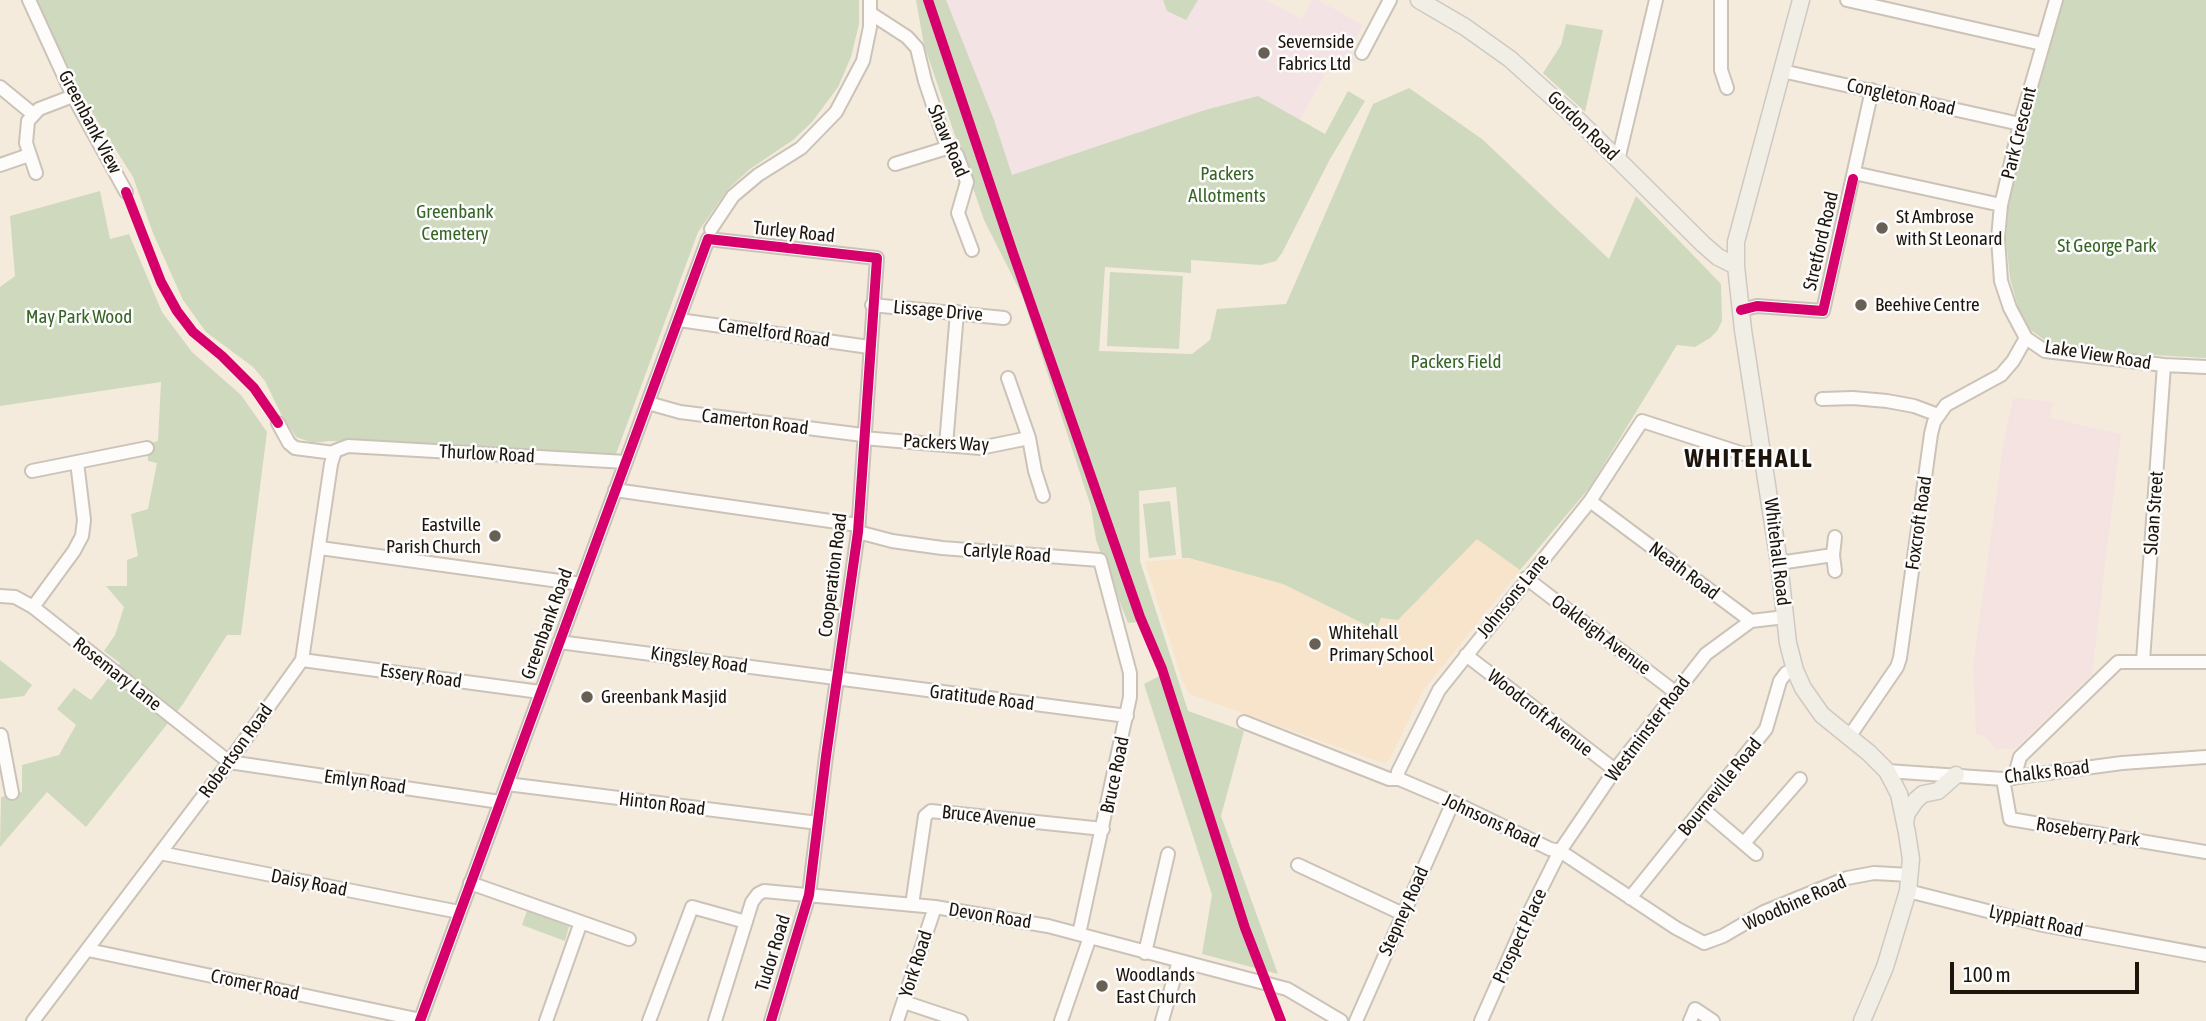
<!DOCTYPE html>
<style>
body{margin:0}
#map{position:relative;width:2206px;height:1021px;overflow:hidden;background:#f4ebdd;font-family:"Asap Condensed",sans-serif}
canvas{display:block}
.scale{position:absolute;left:1950px;top:962px;width:189px;height:32px;box-sizing:border-box;border:4px solid #1d150b;border-top:0;padding-left:9px;font-size:21px;line-height:24px;white-space:nowrap;color:#1d150b;-webkit-text-stroke:5px #fcfcfc;paint-order:stroke}
</style>
<div id="map">
<canvas width="2206" height="1021"></canvas>
<div class="scale">100 m</div>
</div>
<script>
const ctx = document.querySelector('canvas').getContext('2d');
ctx.lineJoin = 'round';
function fill(path, color) { ctx.fillStyle = color; ctx.fill(path, 'evenodd'); }
const toPath = rows => new Path2D(rows.map(r => 'M' + r).join(''));
function stroke(path, color, width, dash) { ctx.strokeStyle = color; ctx.lineWidth = width; ctx.lineCap = dash ? 'butt' : 'round'; ctx.setLineDash(dash || []); ctx.stroke(path); }
function label(font, color, halo, rows, align = 'center') {
  ctx.font = font + ' "Asap Condensed",sans-serif'; ctx.lineWidth = 5; ctx.setLineDash([]); ctx.textBaseline = 'middle'; ctx.strokeStyle = halo; ctx.fillStyle = color; for (const [text, x, y, turn = 0] of rows) {
    ctx.save(); ctx.translate(x, y); ctx.rotate((+turn || 0) * Math.PI / 180); ctx.textAlign = isNaN(turn) ? turn : align; if (halo) ctx.strokeText(text, 0, 0); ctx.fillText(text, 0, 0); ctx.restore();
  }
}
fill(toPath([
 [2018,398,2053,402,2050,418,2121,434,2092,674,2016,748,1996,749,1984,736,1976,734,1973,666,2004,439,2013,399]
]), '#f5e3e1');
fill(toPath([
 [945,0,1163,0,1167,11,1185,20,1198,0,1266,0,1302,19,1312,0,1318,0,1363,25,1352,47,1355,62,1328,69,1300,120,1258,96,1205,110,1012,176]
]), '#f3e3e5');
fill(toPath([
 [1478,538,1520,570,1424,689,1389,760,1383,763,1189,694,1182,679,1145,562,1189,558,1283,584,1362,624,1381,618,1398,620]
]), '#f7e4ca');
fill(toPath([
 [36,0,859,0,859,24,851,57,838,87,812,122,793,140,750,169,728,189,698,232,616,454,329,441,313,443,296,437,281,414,265,381,253,367,206,332,183,300,153,233,133,177,83,98],
 [916,0,946,0,994,120,1012,175,1205,110,1258,96,1325,134,1348,91,1365,101,1330,159,1282,253,1276,261,1261,265,1191,260,1191,273,1105,267,1099,351,1192,354,1210,340,1217,309,1286,304,1373,104,1409,88,1482,139,1609,259,1636,196,1721,284,1722,321,1717,331,1710,338,1695,347,1677,345,1590,487,1520,570,1477,539,1398,620,1381,618,1376,630,1283,584,1189,558,1182,558,1176,487,1139,491,1140,561,1188,711,1244,731,1221,816,1278,974,1202,954,1212,895,1144,684,1167,672,1146,621,1128,623,1101,554,1096,540,1091,507,1022,295,984,220,924,45],
 [1163,0,1198,0,1186,20,1167,11],
 [2061,0,2206,0,2206,358,2083,351,2050,344,2028,328,2018,307,2010,278,2006,239,2009,192],
 [1566,24,1603,30,1585,112,1543,73,1561,45],
 [100,191,110,239,129,234,162,312,192,352,241,395,267,432,241,635,227,635,183,704,86,827,47,792,0,847,1,797,22,792,22,765,59,755,76,725,57,709,74,688,91,700,120,663,104,651,115,635,124,607,106,586,127,586,127,560,138,556,131,514,148,509,157,463,148,461,147,444,158,441,161,382,0,406,0,287,15,276,10,216],
 [1110,272,1183,276,1179,349,1107,346],
 [1170,501,1176,555,1149,558,1143,504],
 [0,660,32,685,24,696,0,699],
 [528,908,567,922,569,926,565,941,522,925]
]), '#ced9be');
const minor = toPath([
 [29,0,73,96,126,192],
 [1721,0,1721,70,1727,88],
 [1847,0,2042,44],
 [2056,0,2020,124,2001,205,1998,238,2001,281,2010,308,2026,338,2045,351,2164,365,2206,367],
 [870,13,907,37,917,48,925,81,945,141,957,155,967,182,958,213,972,250],
 [1362,53,1390,0],
 [1782,71,2020,124],
 [0,87,33,114],
 [1618,160,1656,0],
 [895,164,950,147],
 [0,165,29,155],
 [36,173,26,143,28,121,39,109,73,96],
 [1854,173,2001,205],
 [711,229,733,196,758,175,801,148,836,112,863,61,870,27,870,0],
 [872,305,1004,318],
 [1741,310,1757,306,1823,311,1872,90],
 [679,320,869,347],
 [1008,378,1029,438,1035,471,1043,496],
 [1822,399,1853,398,1887,401,1914,406,1938,415],
 [648,403,680,412,863,435],
 [278,423,289,443,295,448,334,453],
 [863,438,980,448,1029,438],
 [946,445,957,312],
 [32,471,147,448],
 [615,490,858,525],
 [1590,501,1751,621,1785,617],
 [858,532,892,541,942,548,1100,560,1130,673,1130,697,1079,934],
 [320,548,581,584],
 [1779,563,1833,555],
 [1835,571,1833,555,1835,537],
 [1526,578,1675,692],
 [0,596,15,597,33,607,229,762,500,802],
 [33,607,74,551,82,536,84,520,77,462],
 [559,642,1127,716],
 [1466,655,1615,770],
 [302,660,540,692],
 [2143,661,2164,365],
 [1244,722,1389,779,1399,779,1453,802,1550,849,1560,851,1676,928,1704,943,1723,936,1764,912,1847,878,1874,873,1910,875],
 [1,735,12,793],
 [1849,737,1897,667,1900,658,1931,434,1934,422,1946,405,2001,375,2013,361,2026,338],
 [1887,771,2003,779,2122,763,2206,757],
 [2014,778,2020,757,2118,662,2206,662],
 [1399,779,1398,772,1439,690,1590,501,1642,421,1744,454,1763,452],
 [2003,779,2010,819,2206,852],
 [507,784,818,823],
 [1702,808,1756,854],
 [1744,843,1800,779],
 [160,853,459,912],
 [1298,865,1403,914],
 [470,883,629,939],
 [1908,891,2043,925,2206,955],
 [1630,898,1766,729,1780,681,1786,673,1795,670],
 [912,905,925,816,931,811,1103,829],
 [88,950,421,1020],
 [1145,953,1168,854],
 [904,1002,961,1021],
 [33,1021,229,762,302,660,331,464,335,451,348,446,626,462],
 [420,1021,708,239,877,258,858,532,826,756,809,895,771,1021],
 [546,1021,581,922],
 [649,1021,692,907,746,922],
 [715,1021,752,902,758,894,764,891,935,907,1048,926,1287,989,1341,1021],
 [897,1021,935,907],
 [1061,1021,1090,937],
 [1162,1021,1179,961],
 [1356,1021,1453,802],
 [1481,1021,1527,917,1560,851,1615,770,1706,654,1751,621],
 [1690,1021,1695,1009,1713,1021]
]);
const major = toPath([
 [1419,0,1465,27,1510,59,1580,122,1703,244,1718,257,1736,266],
 [1801,0,1736,242,1736,266,1743,330,1779,563,1788,643,1795,670,1803,688,1822,715,1869,753,1887,771,1899,794,1907,833,1911,859,1908,891,1885,967,1862,1021],
 [1905,822,1907,813,1916,800,1923,794,1938,791,1956,775]
]);
stroke(minor, '#cbc3b8', 16);
stroke(major, '#cec9c2', 19);
stroke(minor, '#fdfcfa', 12);
stroke(major, '#f1eee6', 16);
stroke(toPath([
 [928,0,1013,253,1140,617,1162,669,1245,928,1281,1021],
 [126,192,161,282,177,311,193,332,222,356,254,388,278,423],
 [1741,310,1757,306,1823,311,1853,179],
 [420,1021,708,239,877,258,858,532,826,756,809,895,771,1021]
]), '#d6006c', 10);
for (const [x, y, r, color] of [
 [1264,53,7,"#686054"],
 [1882,228,7,"#686054"],
 [1861,305,7,"#686054"],
 [495,536,7,"#686054"],
 [1315,644,7,"#686054"],
 [587,697,7,"#686054"],
 [1102,986,7,"#686054"]
]) { const dot = new Path2D(); dot.arc(x, y, r, 0, 2 * Math.PI); ctx.fillStyle = color; ctx.fill(dot); stroke(dot, '#fcfcfc', 2.5); }
label('19px', '#1d150b', '#fcfcfc', [
 ["Severnside",1278,42],
 ["Fabrics Ltd",1278,64],
 ["St Ambrose",1896,217],
 ["with St Leonard",1896,239],
 ["Beehive Centre",1875,305],
 ["Eastville",481,525,"right"],
 ["Parish Church",481,547,"right"],
 ["Whitehall",1329,633],
 ["Primary School",1329,655],
 ["Greenbank Masjid",601,697],
 ["Woodlands",1116,975],
 ["East Church",1116,997]
], 'left');
label('19px', '#1d150b', '#fcfcfc', [
 ["Congleton Road",1901,97,13],
 ["Greenbank View",90,122,62],
 ["Gordon Road",1583,126,44],
 ["Park Crescent",2019,133,-76],
 ["Shaw Road",948,141,67],
 ["Turley Road",794,232,6],
 ["Stretford Road",1821,241,-77],
 ["Lissage Drive",938,311,5],
 ["Camelford Road",774,333,8],
 ["Lake View Road",2098,355,9],
 ["Camerton Road",755,422,7],
 ["Packers Way",946,443,3],
 ["Thurlow Road",487,454,3],
 ["Sloan Street",2154,513,-86],
 ["Foxcroft Road",1919,523,-82],
 ["Whitehall Road",1777,552,83],
 ["Carlyle Road",1007,553,4],
 ["Neath Road",1684,571,37],
 ["Cooperation Road",833,575,-83],
 ["Johnsons Lane",1513,596,-51],
 ["Greenbank Road",547,624,-70],
 ["Oakleigh Avenue",1601,635,37],
 ["Kingsley Road",699,660,8],
 ["Rosemary Lane",117,674,38],
 ["Essery Road",421,676,8],
 ["Gratitude Road",982,698,7],
 ["Woodcroft Avenue",1540,713,38],
 ["Westminster Road",1648,729,-53],
 ["Robertson Road",236,751,-54],
 ["Chalks Road",2047,772,-7],
 ["Bruce Road",1115,775,-78],
 ["Emlyn Road",365,782,8],
 ["Bourneville Road",1720,787,-51],
 ["Hinton Road",662,804,7],
 ["Bruce Avenue",989,817,6],
 ["Johnsons Road",1491,821,25],
 ["Roseberry Park",2088,832,9],
 ["Daisy Road",309,883,11],
 ["Woodbine Road",1795,903,-24],
 ["Stepney Road",1404,911,-66],
 ["Devon Road",990,916,9],
 ["Lyppiatt Road",2036,921,12],
 ["Prospect Place",1520,936,-65],
 ["Tudor Road",773,953,-73],
 ["York Road",916,964,-72],
 ["Cromer Road",255,985,12]
]);
label('19px', '#376525', '#fcfcfc', [
 ["Packers",1227,174],
 ["Allotments",1227,196],
 ["Greenbank",455,212],
 ["Cemetery",455,234],
 ["St George Park",2107,246],
 ["May Park Wood",79,317],
 ["Packers Field",1456,362]
]);
ctx.letterSpacing = '2px';
label('bold 26px', '#1d150b', '#fcfcfc', [
 ["WHITEHALL",1749,459]
]);
ctx.letterSpacing = '0px';
</script>
